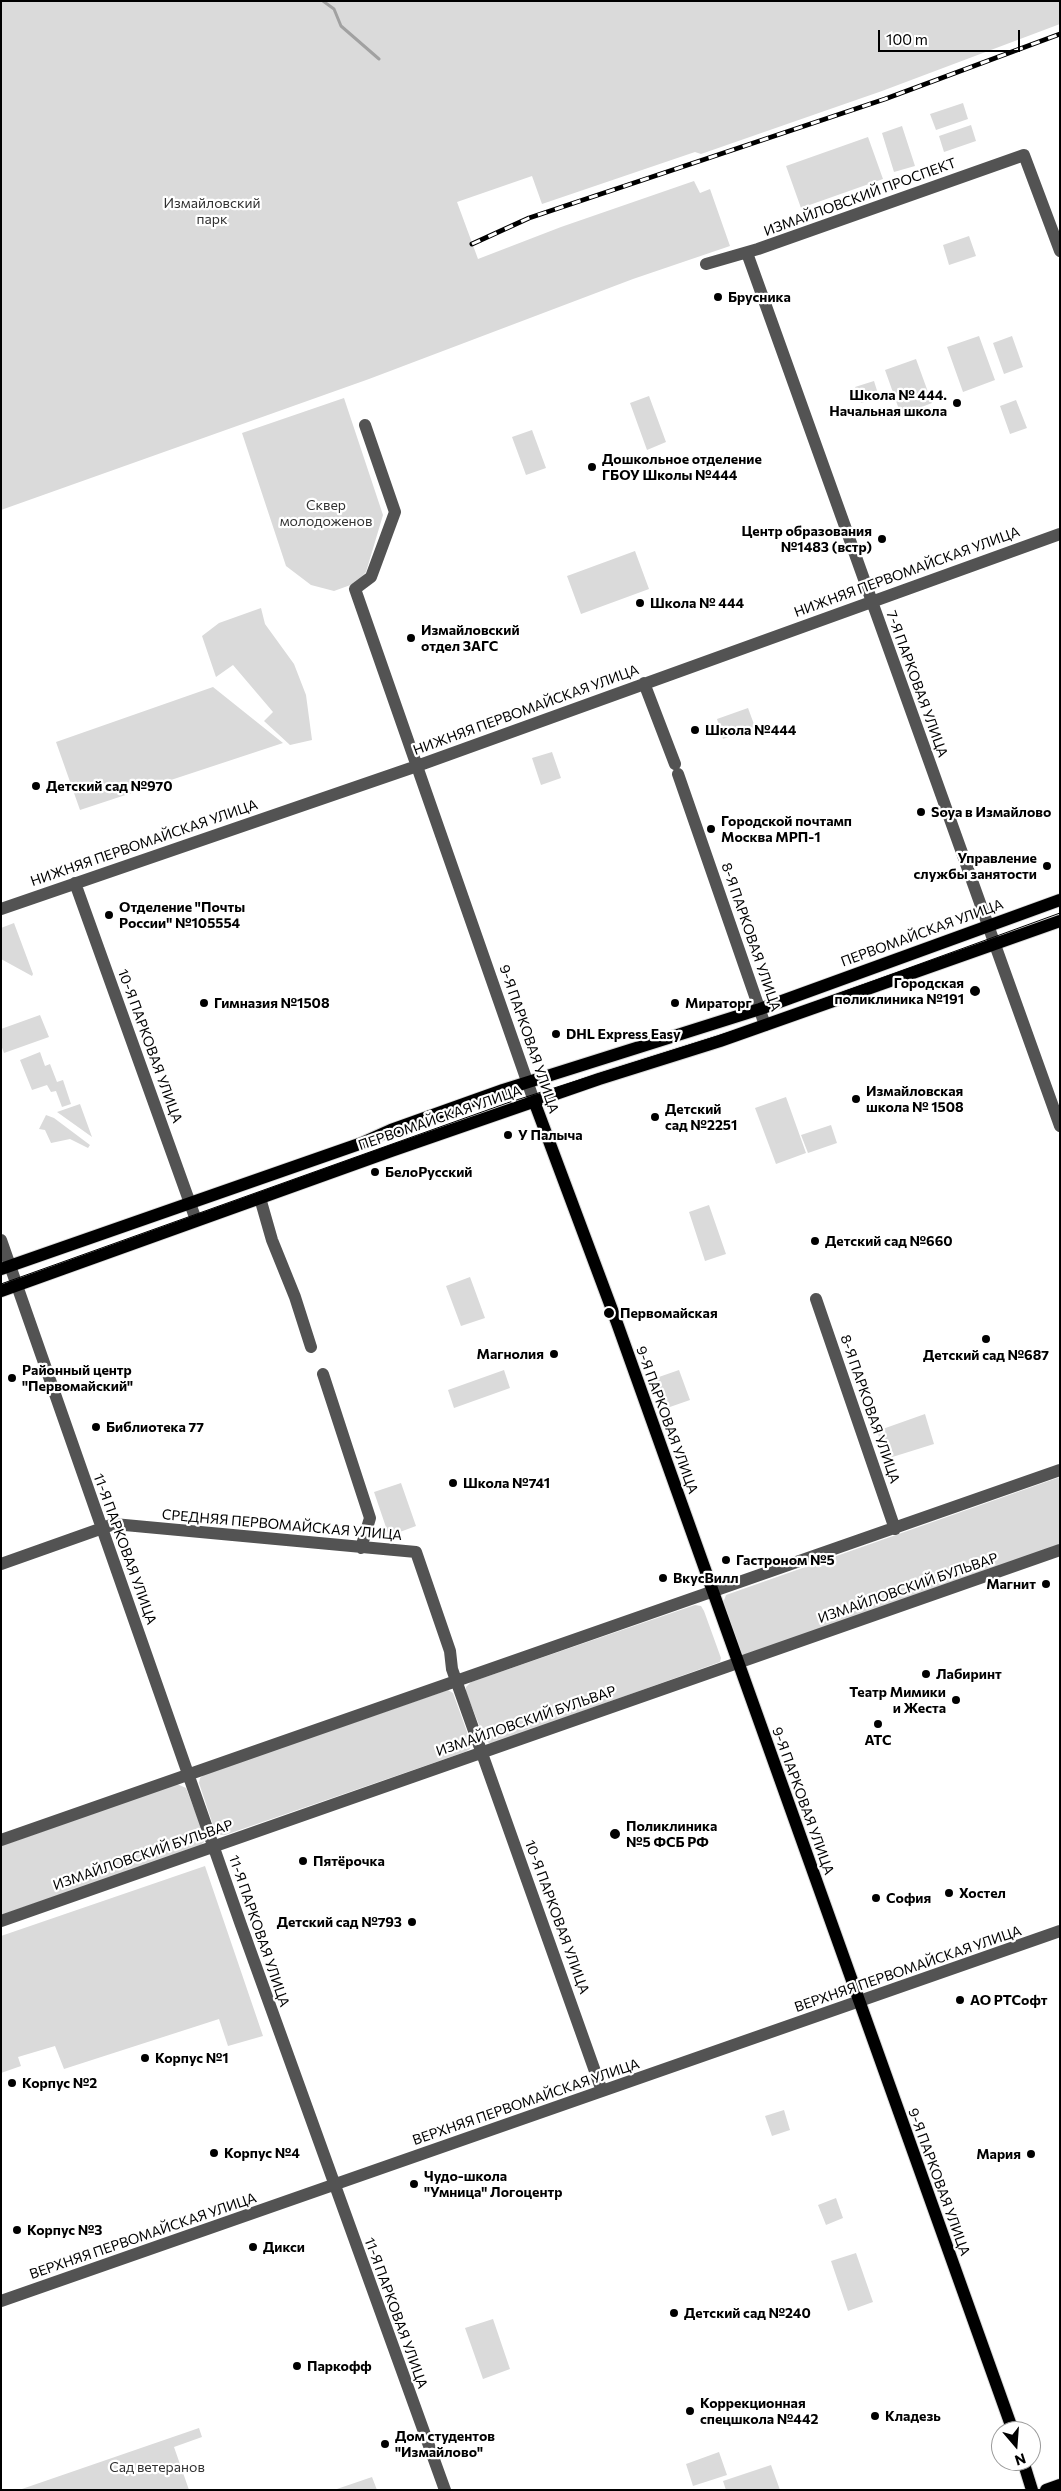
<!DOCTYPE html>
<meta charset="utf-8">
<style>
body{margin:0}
#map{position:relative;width:1061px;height:2491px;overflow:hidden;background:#fff;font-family:Commissioner,sans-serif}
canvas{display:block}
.frame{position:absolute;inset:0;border:2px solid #000;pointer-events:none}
.north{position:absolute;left:991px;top:2421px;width:50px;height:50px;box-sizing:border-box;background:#fff;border:1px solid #999;border-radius:50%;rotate:162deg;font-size:14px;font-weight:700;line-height:20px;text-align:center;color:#000}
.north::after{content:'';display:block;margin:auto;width:18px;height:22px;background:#000;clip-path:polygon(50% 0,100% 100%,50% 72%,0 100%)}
.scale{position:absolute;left:878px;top:30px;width:142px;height:22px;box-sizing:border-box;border:2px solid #000;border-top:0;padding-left:6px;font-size:15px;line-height:18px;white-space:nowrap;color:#000;-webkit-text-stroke:4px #fff;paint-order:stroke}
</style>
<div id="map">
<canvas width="1061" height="2491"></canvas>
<div class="frame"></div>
<div class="north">N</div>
<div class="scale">100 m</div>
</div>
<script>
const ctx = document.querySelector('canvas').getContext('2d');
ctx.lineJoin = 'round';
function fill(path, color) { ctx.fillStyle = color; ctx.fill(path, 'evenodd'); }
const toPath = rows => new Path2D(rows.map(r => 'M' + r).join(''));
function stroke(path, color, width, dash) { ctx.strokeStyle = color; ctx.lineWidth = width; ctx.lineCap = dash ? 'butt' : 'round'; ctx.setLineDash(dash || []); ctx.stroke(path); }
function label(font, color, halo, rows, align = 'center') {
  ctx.font = font + ' Commissioner,sans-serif'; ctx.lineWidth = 4.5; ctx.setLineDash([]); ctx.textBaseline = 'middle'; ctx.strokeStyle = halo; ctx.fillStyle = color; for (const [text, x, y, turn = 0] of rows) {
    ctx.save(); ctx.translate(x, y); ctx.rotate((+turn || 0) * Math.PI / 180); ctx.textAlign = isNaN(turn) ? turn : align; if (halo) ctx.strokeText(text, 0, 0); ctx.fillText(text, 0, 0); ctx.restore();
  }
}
fill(toPath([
 [1,1,1060,1,1060,24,882,91,701,154,695,152,542,204,532,176,457,202,478,259,561,227,694,181,700,193,710,189,730,246,633,279,369,379,1,510],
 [963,103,968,119,936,130,930,114],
 [971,125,976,141,944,152,939,136],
 [902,126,915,166,894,172,882,133],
 [868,137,883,179,801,208,786,166],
 [969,236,976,256,949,265,943,245],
 [979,336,995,380,963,392,947,347],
 [1012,336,1023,367,1004,374,993,343],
 [916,359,932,403,901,415,885,370],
 [874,381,879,397,861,403,855,387],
 [649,396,666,442,647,450,630,403],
 [344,398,383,515,366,572,356,583,334,591,311,585,286,566,242,433],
 [1016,400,1027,428,1010,434,1000,406],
 [532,430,546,468,526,475,512,437],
 [635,551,649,589,581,614,567,576],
 [261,608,265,624,294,664,306,695,312,740,290,745,264,721,273,712,233,665,216,677,202,636,219,623],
 [213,687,283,743,80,810,56,742],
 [748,708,755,727,723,739,717,719],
 [552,752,561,778,541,785,532,758],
 [14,923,33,974,32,976,1,959,1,928],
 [40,1015,49,1037,4,1053,1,1045,1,1029],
 [40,1052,45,1066,50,1064,57,1082,63,1080,71,1104,62,1107,56,1091,51,1092,47,1085,32,1090,20,1060],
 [786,1097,806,1153,776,1164,755,1108],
 [80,1104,92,1137,57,1112],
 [46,1115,54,1118,90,1145,88,1148,70,1139,51,1143,45,1130,39,1129],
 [831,1125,837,1143,808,1153,801,1135],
 [709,1205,726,1254,705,1261,689,1212],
 [470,1277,485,1318,461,1326,446,1286],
 [504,1370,510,1388,454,1408,448,1390],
 [679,1370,690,1400,667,1408,656,1378],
 [925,1414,934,1444,886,1459,877,1431],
 [1060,1477,1060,1546,744,1655,740,1651,723,1603,726,1595],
 [401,1483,416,1526,389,1536,374,1492],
 [695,1605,701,1606,704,1611,721,1658,720,1662,494,1743,489,1743,485,1740,466,1692,466,1687,471,1682],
 [448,1690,453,1693,471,1743,470,1749,465,1752,225,1835,219,1835,215,1831,199,1783,200,1778,205,1774],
 [177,1784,186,1788,205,1837,204,1842,200,1846,1,1915,1,1846],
 [205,1866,263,2036,228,2046,219,2019,64,2069,55,2046,18,2057,21,2066,1,2073,1,1936],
 [784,2110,790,2130,772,2136,765,2116],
 [836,2198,843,2218,826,2225,818,2205],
 [856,2253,873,2302,848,2311,831,2261],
 [493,2319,510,2369,483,2379,465,2328],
 [199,2428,202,2437,174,2447,189,2490,19,2490],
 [719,2452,727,2475,693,2486,686,2464],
 [771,2465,780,2490,726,2490,723,2481],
 [372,2477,377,2490,334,2490]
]), '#dadada');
stroke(toPath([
 [323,1,334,9,341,26,379,59]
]), '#a1a1a1', 3);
const major = toPath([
 [534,1101,617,1323,1013,2431],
 [1,1269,362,1143,391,1130,503,1090,760,1009,1060,900],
 [1,1291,391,1151,599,1079,720,1041,1060,921],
 [1023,2461,1032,2490],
 [1046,2490,1060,2485]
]);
stroke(major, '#dbdbdb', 14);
stroke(toPath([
 [747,253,1060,1126],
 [706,264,758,249,1024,155,1060,251],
 [365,425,395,512,371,577,355,589,534,1101],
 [644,683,675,764],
 [678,774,765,1025],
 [75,883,196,1220],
 [1,909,417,766,1060,534],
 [260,1198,272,1240,295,1297,311,1347],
 [1,1240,241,1925,445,2490],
 [816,1299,895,1529],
 [323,1374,370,1518,361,1548],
 [1,1564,114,1524,416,1552,450,1651,452,1669,602,2091],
 [1,1840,1060,1470],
 [1,1921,1060,1550],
 [1,2301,1060,1931]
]), '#535353', 12);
stroke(major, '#000', 12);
stroke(toPath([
 [1,1284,507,1103,755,1024,1060,913]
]), '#000', 1);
const rail = toPath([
 [472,244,529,218,885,99,1060,34]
]);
stroke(rail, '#000', 5);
stroke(rail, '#fff', 3, [9]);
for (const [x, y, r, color] of [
 [718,297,5,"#000"],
 [957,403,5,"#000"],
 [592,467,5,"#000"],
 [882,539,5,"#000"],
 [640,603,5,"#000"],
 [411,638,5,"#000"],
 [695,730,5,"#000"],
 [36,786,5,"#000"],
 [921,812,5,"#000"],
 [711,829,5,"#000"],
 [1047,866,5,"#000"],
 [109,915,5,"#000"],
 [975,991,6,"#000"],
 [204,1003,5,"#000"],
 [675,1003,5,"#000"],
 [556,1034,5,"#000"],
 [856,1099,5,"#000"],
 [655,1117,5,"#000"],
 [508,1135,5,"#000"],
 [375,1172,5,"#000"],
 [815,1241,5,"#000"],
 [609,1313,6,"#000"],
 [986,1339,5,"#000"],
 [554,1354,5,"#000"],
 [12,1378,5,"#000"],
 [96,1427,5,"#000"],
 [453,1483,5,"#000"],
 [726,1560,5,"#000"],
 [663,1578,5,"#000"],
 [1046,1584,5,"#000"],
 [926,1674,5,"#000"],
 [956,1700,5,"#000"],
 [878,1724,5,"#000"],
 [615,1834,6,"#000"],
 [303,1861,5,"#000"],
 [949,1893,5,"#000"],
 [876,1898,5,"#000"],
 [412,1922,5,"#000"],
 [960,2000,5,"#000"],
 [145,2058,5,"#000"],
 [12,2083,5,"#000"],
 [214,2153,5,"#000"],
 [1031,2154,5,"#000"],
 [414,2184,5,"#000"],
 [17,2230,5,"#000"],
 [253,2247,5,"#000"],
 [674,2313,5,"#000"],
 [297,2366,5,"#000"],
 [690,2411,5,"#000"],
 [875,2416,5,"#000"],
 [385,2444,5,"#000"]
]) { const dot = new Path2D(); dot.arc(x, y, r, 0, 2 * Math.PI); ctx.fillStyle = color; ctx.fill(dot); stroke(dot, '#fff', 2); }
label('14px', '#000', '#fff', [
 ["ИЗМАЙЛОВСКИЙ ПРОСПЕКТ",860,197,-20],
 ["НИЖНЯЯ ПЕРВОМАЙСКАЯ УЛИЦА",907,572,-20],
 ["7-Я ПАРКОВАЯ УЛИЦА",917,684,70],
 ["НИЖНЯЯ ПЕРВОМАЙСКАЯ УЛИЦА",526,710,-20],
 ["НИЖНЯЯ ПЕРВОМАЙСКАЯ УЛИЦА",144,843,-19],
 ["ПЕРВОМАЙСКАЯ УЛИЦА",922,933,-20],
 ["8-Я ПАРКОВАЯ УЛИЦА",751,937,71],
 ["9-Я ПАРКОВАЯ УЛИЦА",529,1039,71],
 ["10-Я ПАРКОВАЯ УЛИЦА",150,1046,70],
 ["ПЕРВОМАЙСКАЯ УЛИЦА",440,1118,-19],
 ["8-Я ПАРКОВАЯ УЛИЦА",870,1409,71],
 ["9-Я ПАРКОВАЯ УЛИЦА",667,1420,70],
 ["СРЕДНЯЯ ПЕРВОМАЙСКАЯ УЛИЦА",282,1525,5],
 ["11-Я ПАРКОВАЯ УЛИЦА",125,1549,70],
 ["ИЗМАЙЛОВСКИЙ БУЛЬВАР",908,1588,-19],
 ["ИЗМАЙЛОВСКИЙ БУЛЬВАР",526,1721,-19],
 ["9-Я ПАРКОВАЯ УЛИЦА",803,1801,70],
 ["ИЗМАЙЛОВСКИЙ БУЛЬВАР",143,1855,-19],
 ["10-Я ПАРКОВАЯ УЛИЦА",557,1917,70],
 ["11-Я ПАРКОВАЯ УЛИЦА",259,1931,71],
 ["ВЕРХНЯЯ ПЕРВОМАЙСКАЯ УЛИЦА",908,1969,-19],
 ["ВЕРХНЯЯ ПЕРВОМАЙСКАЯ УЛИЦА",526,2102,-19],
 ["9-Я ПАРКОВАЯ УЛИЦА",939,2182,70],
 ["ВЕРХНЯЯ ПЕРВОМАЙСКАЯ УЛИЦА",143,2236,-19],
 ["11-Я ПАРКОВАЯ УЛИЦА",396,2313,70]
]);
label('14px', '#313131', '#fff', [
 ["Измайловский",212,203],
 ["парк",212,219],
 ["Сквер",326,505],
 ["молодоженов",326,521],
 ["Сад ветеранов",157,2467]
]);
label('bold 14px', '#000', '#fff', [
 ["Брусника",728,297],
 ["Школа № 444.",947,395,"right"],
 ["Начальная школа",947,411,"right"],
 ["Дошкольное отделение",602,459],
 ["ГБОУ Школы №444",602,475],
 ["Центр образования",872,531,"right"],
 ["№1483 (встр)",872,547,"right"],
 ["Школа № 444",650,603],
 ["Измайловский",421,630],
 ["отдел ЗАГС",421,646],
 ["Школа №444",705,730],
 ["Детский сад №970",46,786],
 ["Soya в Измайлово",931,812],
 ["Городской почтамп",721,821],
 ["Москва МРП-1",721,837],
 ["Управление",1037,858,"right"],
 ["cлужбы занятости",1037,874,"right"],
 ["Отделение \"Почты",119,907],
 ["России\" №105554",119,923],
 ["Городская",964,983,"right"],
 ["поликлиника №191",964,999,"right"],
 ["Гимназия №1508",214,1003],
 ["Мираторг",685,1003],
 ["DHL Express Easy",566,1034],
 ["Измайловская",866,1091],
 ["школа № 1508",866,1107],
 ["Детский",665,1109],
 ["сад №2251",665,1125],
 ["У Палыча",518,1135],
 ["БелоРусский",385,1172],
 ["Детский сад №660",825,1241],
 ["Первомайская",620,1313],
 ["Магнолия",544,1354,"right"],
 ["Детский сад №687",986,1355,"center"],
 ["Районный центр",22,1370],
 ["\"Первомайский\"",22,1386],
 ["Библиотека 77",106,1427],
 ["Школа №741",463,1483],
 ["Гастроном №5",736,1560],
 ["ВкусВилл",673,1578],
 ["Магнит",1036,1584,"right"],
 ["Лабиринт",936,1674],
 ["Театр Мимики",946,1692,"right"],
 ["и Жеста",946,1708,"right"],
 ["АТС",878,1740,"center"],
 ["Поликлиника",626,1826],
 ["№5 ФСБ РФ",626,1842],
 ["Пятёрочка",313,1861],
 ["Хостел",959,1893],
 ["София",886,1898],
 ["Детский сад №793",402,1922,"right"],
 ["АО РТСофт",970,2000],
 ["Корпус №1",155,2058],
 ["Корпус №2",22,2083],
 ["Корпус №4",224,2153],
 ["Мария",1021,2154,"right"],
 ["Чудо-школа",424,2176],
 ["\"Умница\" Логоцентр",424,2192],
 ["Корпус №3",27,2230],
 ["Дикси",263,2247],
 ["Детский сад №240",684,2313],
 ["Паркофф",307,2366],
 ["Коррекционная",700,2403],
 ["спецшкола №442",700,2419],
 ["Кладезь",885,2416],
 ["Дом студентов",395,2436],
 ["\"Измайлово\"",395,2452]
], 'left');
</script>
